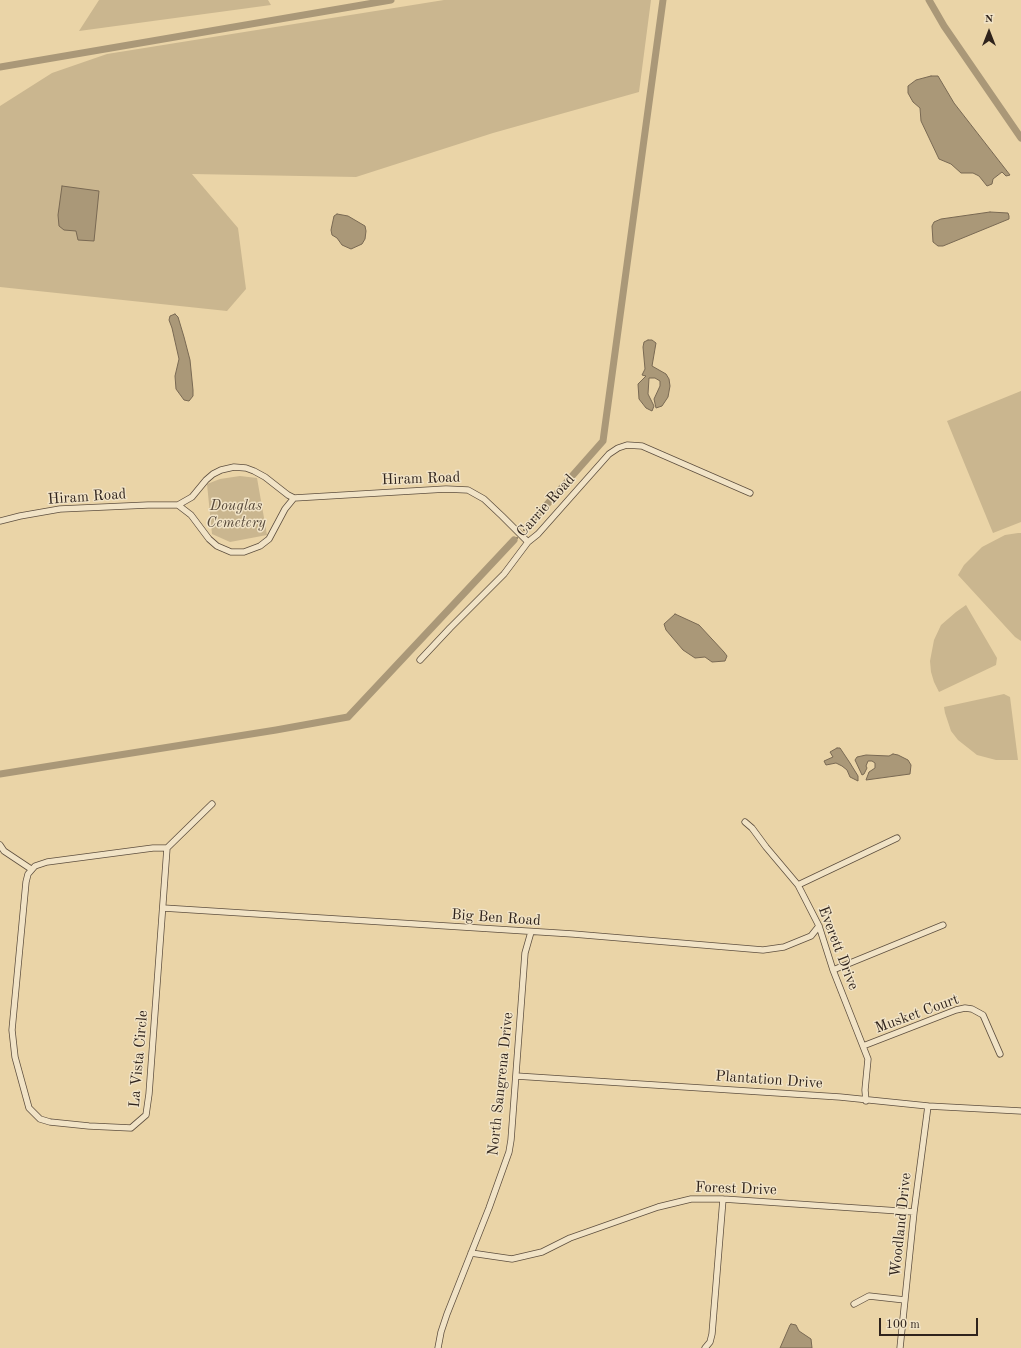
<!DOCTYPE html>
<style>
body{margin:0}
#map{position:relative;width:1021px;height:1348px;overflow:hidden;background:#ead4a7;font-family:"Old Standard TT",serif}
canvas{display:block}
.north{position:absolute;left:969px;top:12px;width:40px;height:40px;-webkit-text-stroke:3px #f1e3c6;paint-order:stroke;rotate:0deg;font-size:11px;font-weight:700;line-height:16px;text-align:center;color:#2f231c}
.north::after{content:'';display:block;margin:auto;width:14px;height:18px;background:#2f231c;clip-path:polygon(50% 0,100% 100%,50% 72%,0 100%)}
.scale{position:absolute;left:879px;top:1318px;width:99px;height:18px;box-sizing:border-box;border:2px solid #2f231c;border-top:0;padding-left:5px;font-size:12px;line-height:14px;white-space:nowrap;color:#2f231c;-webkit-text-stroke:3px #f1e3c6;paint-order:stroke}
</style>
<div id="map">
<canvas width="1021" height="1348"></canvas>
<div class="north">N</div>
<div class="scale">100 m</div>
</div>
<script>
const ctx = document.querySelector('canvas').getContext('2d');
ctx.lineJoin = 'round';
function fill(path, color) { ctx.fillStyle = color; ctx.fill(path, 'evenodd'); }
const toPath = rows => new Path2D(rows.map(r => 'M' + r).join(''));
function stroke(path, color, width, dash) { ctx.strokeStyle = color; ctx.lineWidth = width; ctx.lineCap = dash ? 'butt' : 'round'; ctx.setLineDash(dash || []); ctx.stroke(path); }
function label(font, color, halo, rows, align = 'center') {
  ctx.font = font + ' "Old Standard TT",serif'; ctx.lineWidth = 3; ctx.setLineDash([]); ctx.textBaseline = 'middle'; ctx.strokeStyle = halo; ctx.fillStyle = color; for (const [text, x, y, turn = 0] of rows) {
    ctx.save(); ctx.translate(x, y); ctx.rotate((+turn || 0) * Math.PI / 180); ctx.textAlign = isNaN(turn) ? turn : align; if (halo) ctx.strokeText(text, 0, 0); ctx.fillText(text, 0, 0); ctx.restore();
  }
}
fill(toPath([
 [99,0,268,0,271,5,79,31],
 [444,0,651,0,639,92,493,133,356,177,192,174,238,228,246,289,227,311,0,287,0,106,52,73,107,54],
 [1021,391,1021,522,993,533,947,421],
 [240,476,257,478,267,535,230,542,212,534,207,484,220,479],
 [1018,533,1021,533,1021,641,1015,637,958,575,964,565,982,547,1005,535],
 [966,605,997,658,996,665,939,692,934,682,931,672,930,661,934,640,941,625,956,612],
 [1004,694,1010,697,1018,760,996,760,977,755,958,740,951,731,945,713,944,707]
]), '#cab68f');
const water = toPath([
 [931,76,938,76,954,103,1010,175,1006,176,1002,172,993,179,992,184,987,186,979,176,973,173,961,173,951,164,939,159,921,121,920,108,913,102,908,93,908,86,916,80,931,76],
 [62,186,99,191,94,241,78,240,76,231,64,230,59,226,58,215,62,186],
 [990,212,1008,213,1009,216,1009,219,943,246,938,246,933,242,932,226,934,222,941,219,990,212],
 [337,214,348,216,365,226,366,231,365,239,362,244,351,249,342,245,337,238,332,235,331,230,334,216,337,214],
 [175,314,178,317,184,337,190,360,193,390,193,396,189,401,184,400,176,389,175,376,179,359,172,328,169,320,170,316,175,314],
 [648,340,652,340,656,343,652,366,666,374,669,379,670,386,668,397,662,406,656,408,654,399,660,386,660,381,655,378,649,378,648,394,654,406,652,411,646,408,639,399,638,384,646,376,642,375,645,369,643,347,644,342,648,340],
 [675,614,699,625,724,652,727,656,725,661,712,662,705,657,695,658,683,650,666,630,664,624,675,614],
 [837,748,840,748,850,763,858,776,858,781,850,777,847,770,842,766,836,763,826,765,824,761,833,757,830,752,837,748],
 [893,754,898,755,908,760,911,765,910,774,866,780,869,772,875,768,875,763,872,761,868,761,866,766,867,768,864,774,862,775,855,760,857,757,866,755,889,756,893,754],
 [791,1324,796,1325,799,1331,811,1339,812,1348,780,1348,790,1325,791,1324]
]);
fill(water, '#aa9878');
stroke(water, '#796953', 1);
stroke(toPath([
 [524,530,527,527],
 [514,540,517,538]
]), '#796953', 2);
stroke(toPath([
 [929,0,944,26,1021,138],
 [0,67,391,0],
 [527,527,603,441,663,0],
 [0,774,276,730,348,717,514,540]
]), '#aa9878', 7);
const street = toPath([
 [178,505,191,515,209,539,217,546,231,552,244,552,260,546,269,539,285,509,294,498],
 [0,521,20,516,60,509,148,505,178,505,192,497,206,480,213,474,221,470,234,467,246,468,254,471,265,477,288,495,294,498,446,489,468,490,484,499,502,516,528,542],
 [420,660,450,628,504,574,528,542,538,534,609,454,618,448,627,445,642,446,750,493],
 [745,822,752,828,766,847,798,885,819,926,833,970,868,1059,865,1090,866,1101],
 [0,845,4,851,31,869],
 [153,848,167,848,149,1094,146,1115,131,1128,89,1126,50,1122,40,1119,29,1108,15,1057,12,1030,26,882,28,874,35,866,47,862,153,848],
 [167,848,212,804],
 [798,885,897,838],
 [163,908,573,934,763,950,784,947,811,936,819,926],
 [833,970,943,925],
 [863,1046,956,1010,965,1008,972,1009,983,1015,1000,1054],
 [516,1076,840,1097,928,1106,1021,1111],
 [471,1253,512,1259,542,1252,570,1238,658,1207,691,1199,723,1199,914,1212],
 [854,1304,869,1296,905,1300],
 [438,1348,441,1332,447,1314,489,1208,509,1152,511,1140,525,953,531,932],
 [705,1348,710,1342,712,1334,723,1199],
 [900,1348,914,1212,928,1106]
]);
stroke(street, '#5e4f3f', 7);
stroke(street, '#f1e3c6', 5.5);
label('15px', '#2f231c', '#f1e3c6', [
 ["Hiram Road",421,479,-2],
 ["Hiram Road",87,497,-4],
 ["Carrie Road",546,506,-48],
 ["Big Ben Road",496,918,4],
 ["Everett Drive",838,948,69],
 ["Musket Court",917,1014,-20],
 ["La Vista Circle",139,1059,-85],
 ["Plantation Drive",769,1080,4],
 ["North Sangrena Drive",501,1084,-84],
 ["Forest Drive",736,1189,2],
 ["Woodland Drive",901,1225,-84]
]);
label('italic 15px', '#564839', '#f1e3c6', [
 ["Douglas",236,506],
 ["Cemetery",236,523]
]);
</script>
